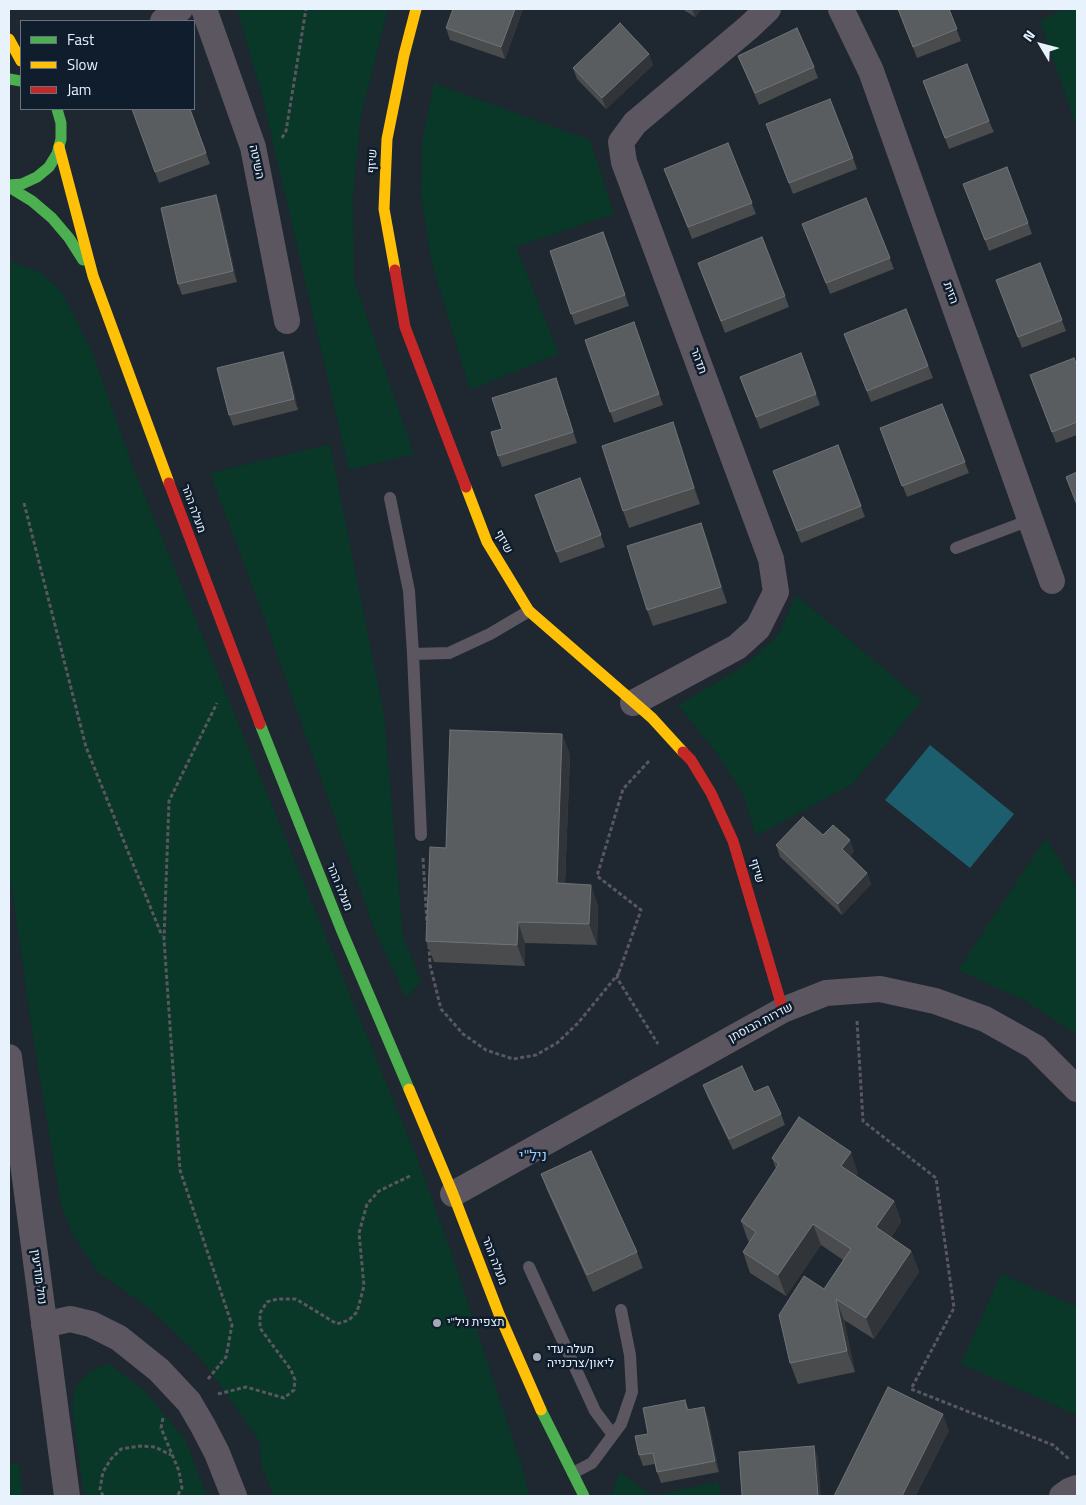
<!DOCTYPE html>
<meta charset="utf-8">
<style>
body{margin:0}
#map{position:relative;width:1086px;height:1505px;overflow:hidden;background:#1f2730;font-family:"Titillium Web",sans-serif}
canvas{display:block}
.frame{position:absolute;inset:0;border:10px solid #e8f2fd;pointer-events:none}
.legend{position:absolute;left:20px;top:20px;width:175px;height:90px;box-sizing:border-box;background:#0f1d2d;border:1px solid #667280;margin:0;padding:6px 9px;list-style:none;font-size:15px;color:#e8f2fd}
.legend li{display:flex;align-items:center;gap:10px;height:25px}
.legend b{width:25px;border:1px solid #667280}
.north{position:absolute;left:1016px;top:20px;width:50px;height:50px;-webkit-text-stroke:4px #0f1d2d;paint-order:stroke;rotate:307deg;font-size:14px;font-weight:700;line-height:20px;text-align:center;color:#e8f2fd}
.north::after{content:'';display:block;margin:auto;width:18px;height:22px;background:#e8f2fd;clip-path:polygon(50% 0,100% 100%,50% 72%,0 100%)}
</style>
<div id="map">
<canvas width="1086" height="1505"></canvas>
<div class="frame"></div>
<ul class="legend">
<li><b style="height:6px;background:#4caf50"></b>Fast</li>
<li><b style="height:6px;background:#ffc107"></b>Slow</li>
<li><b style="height:6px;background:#c62828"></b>Jam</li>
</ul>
<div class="north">N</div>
</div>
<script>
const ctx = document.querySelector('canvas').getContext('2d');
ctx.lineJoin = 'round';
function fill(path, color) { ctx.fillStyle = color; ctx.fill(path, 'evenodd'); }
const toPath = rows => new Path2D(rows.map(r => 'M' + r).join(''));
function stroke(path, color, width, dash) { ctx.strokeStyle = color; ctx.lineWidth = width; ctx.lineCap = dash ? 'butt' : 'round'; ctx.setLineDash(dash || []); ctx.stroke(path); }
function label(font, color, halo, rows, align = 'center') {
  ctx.font = font + ' "Titillium Web",Heebo,sans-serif'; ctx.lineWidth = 5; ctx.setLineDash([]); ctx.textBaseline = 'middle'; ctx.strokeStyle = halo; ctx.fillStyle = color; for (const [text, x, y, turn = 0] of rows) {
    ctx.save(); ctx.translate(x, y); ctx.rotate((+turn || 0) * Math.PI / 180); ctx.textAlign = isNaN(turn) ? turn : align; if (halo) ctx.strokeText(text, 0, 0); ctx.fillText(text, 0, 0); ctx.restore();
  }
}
fill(toPath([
 [237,9,388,9,361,116,353,197,354,280,414,454,349,470,261,91],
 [1064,9,1077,9,1077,128,1040,21],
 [434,83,590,140,614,214,516,247,559,354,470,390,431,260,421,193,422,142],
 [9,261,40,272,62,292,93,354,133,467,417,1158,449,1246,523,1470,529,1496,274,1496,261,1465,260,1442,201,1358,149,1308,97,1272,71,1231,61,1205,32,1030,9,869],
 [330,444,384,714,403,936,421,982,406,998,374,929,266,623,210,473],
 [796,595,922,701,853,784,756,836,743,794,716,752,678,705,746,665,779,634],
 [1046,838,1077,888,1077,1035,1026,1001,958,970],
 [1001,1274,1077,1307,1077,1415,961,1364],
 [108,1363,144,1390,185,1439,207,1496,84,1496,72,1408,75,1389,88,1372],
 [19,1463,23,1496,9,1496,9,1464],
 [620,1472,652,1496,718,1482,722,1496,611,1496]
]), '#093728');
fill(toPath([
 [930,745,1014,814,970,868,885,800]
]), '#1d5e6e');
stroke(toPath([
 [282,138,286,131,306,9],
 [24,503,86,747,162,936],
 [649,761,623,789,597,876,641,910,617,978,658,1044],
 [423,858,427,924],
 [429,945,430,965,441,1009,463,1034,486,1050,513,1059,536,1055,557,1043,578,1023,619,973],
 [857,1021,863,1121,936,1178,954,1308,911,1389,1053,1445,1070,1460],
 [208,1379,226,1357,232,1325,180,1170,164,939,169,801,217,703],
 [218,1394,246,1387,284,1398,294,1390,295,1380,291,1370,260,1328,260,1313,267,1302,277,1299,296,1299,337,1324,349,1320,357,1312,364,1286,359,1233,367,1204,379,1191,412,1175],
 [163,1418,161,1428,179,1471,182,1488,177,1496],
 [103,1496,100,1489,103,1472,111,1459,121,1449,140,1446,155,1447,171,1455]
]), '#595760', 3, [4, 2.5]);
stroke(toPath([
 [390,498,409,591,413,654,421,835],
 [956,548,1030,520],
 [413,654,449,653,490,634,529,611],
 [529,1267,595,1411,613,1435],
 [573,1473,592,1463,621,1424,632,1392,630,1355,621,1310]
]), '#5c5661', 12);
stroke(toPath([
 [204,9,253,147,287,321],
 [841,9,871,71,1052,581],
 [163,21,180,9],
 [633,703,737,647,758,628,776,592,771,559,624,162,621,142,635,123,749,27,768,9],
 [9,1057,67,1496],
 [453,1194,783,1010,826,993,880,989,935,1001,985,1019,1035,1047,1077,1089],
 [44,1325,70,1319,91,1324,119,1338,159,1370,189,1402,203,1426,217,1453,234,1496],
 [1062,1496,1069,1491,1077,1488]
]), '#5c5661', 26);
stroke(toPath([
 [9,79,21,81],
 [9,185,22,184,37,177,49,167,57,154,61,139,61,123,57,109],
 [9,187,32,201,52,218,69,238,83,260],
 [260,724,341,929,409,1089],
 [541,1410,584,1496]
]), '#4caf50', 11);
stroke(toPath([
 [9,39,21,61],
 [59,147,93,276,169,483],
 [395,270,384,209,387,139,404,55,416,9],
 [466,487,487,542,529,611,652,718,683,752],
 [409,1089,453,1194,499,1314,541,1410]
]), '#ffc107', 11);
stroke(toPath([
 [395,270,405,327,466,487],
 [169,483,260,724],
 [683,752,691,760,711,793,733,841,783,1010]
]), '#c62828', 11);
fill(toPath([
 [523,9,505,59,450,40,446,28],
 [682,9,701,9,695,17],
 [898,9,949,9,961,41,917,58],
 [649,54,653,65,606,109,577,79,573,68],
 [738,56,814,67,818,78,759,105],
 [923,81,989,121,994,132,949,149],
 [132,109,190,109,210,164,159,183],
 [770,135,853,158,857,169,793,194],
 [728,143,756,214,692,239,669,180],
 [963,184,1028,223,1032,234,989,251],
 [216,195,220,206,237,282,182,295,178,284],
 [866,198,894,269,830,294,807,235],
 [603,232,629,306,575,325,550,251],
 [1040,263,1066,331,1022,348,996,280],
 [702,274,785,296,789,307,725,333],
 [906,309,933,378,871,402,848,345],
 [634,322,663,405,614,423,585,340],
 [801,353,820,405,760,429,740,377],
 [287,363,298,410,233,426,229,415],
 [1077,366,1077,435,1056,443,1030,375],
 [560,389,577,443,502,467,498,456,502,429],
 [942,404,969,473,907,497,880,428],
 [673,422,700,504,629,528,623,511],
 [838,445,865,517,801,543,773,471],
 [580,478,605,547,560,563,535,495],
 [701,523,707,539,727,603,653,626,647,610],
 [562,734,570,755,565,883,598,905,597,945,525,943,525,966,434,962,426,941,446,848],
 [823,835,854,851,850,856,867,873,871,884,842,915,780,857,776,845],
 [703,1085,754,1092,781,1114,785,1125,733,1150,707,1096],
 [772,1158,858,1173,856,1176,894,1201,901,1222,891,1237,911,1251,919,1272,874,1339,844,1320,855,1372,798,1384,790,1363,824,1289,843,1260,821,1245,786,1296,750,1273,743,1252,749,1243,741,1221,776,1169],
 [541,1174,637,1252,643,1268,593,1292,547,1190],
 [685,1400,689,1410,708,1418,719,1472,661,1483,657,1472,655,1464,643,1466,639,1455,648,1434]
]), '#494b4c');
fill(toPath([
 [515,9,523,9,505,59,501,47],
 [692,9,701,9,695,17],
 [649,54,653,65,606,109,602,98],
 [216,195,220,206,237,282,233,271],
 [283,352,287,363,298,410,294,399],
 [556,378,560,389,577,443,573,432],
 [673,422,679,438,700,504,694,488],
 [701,523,707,539,727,603,721,587],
 [562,734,570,755,564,904,557,883],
 [850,840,854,851,846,860,842,849],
 [867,873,871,884,842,915,838,904],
 [591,885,598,905,597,945,589,924],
 [518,922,525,943,525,966,517,945],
 [851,1152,858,1173,849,1187,841,1166],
 [894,1201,901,1222,883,1248,876,1227],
 [813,1224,821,1245,786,1296,778,1275],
 [911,1251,919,1272,874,1339,866,1318],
 [836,1299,844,1320,855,1372,847,1351],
 [704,1407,708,1418,719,1472,715,1461],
 [943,1414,949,1431,916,1496,902,1496],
 [814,1446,818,1457,821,1496,818,1496]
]), '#313539');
const building = toPath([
 [453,9,515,9,501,47,446,28,453,9],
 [898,9,949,9,957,29,913,47,898,9],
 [620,23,649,54,602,98,573,68,620,23],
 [797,28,814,67,755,93,738,56,797,28],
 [967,64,989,121,945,138,923,81,967,64],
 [830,99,853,158,789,183,766,124,830,99],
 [132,109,190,109,206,153,155,172,132,109],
 [728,143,752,203,688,227,664,169,728,143],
 [1007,167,1028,223,985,240,963,184,1007,167],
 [216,195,233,271,178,284,161,208,216,195],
 [866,198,890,258,826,283,802,224,866,198],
 [603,232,625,295,571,314,550,251,603,232],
 [762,237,785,296,721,321,698,263,762,237],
 [1040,263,1062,320,1018,337,996,280,1040,263],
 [906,309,928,366,867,391,844,334,906,309],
 [634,322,659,394,610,412,585,340,634,322],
 [283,352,294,399,229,415,217,368,283,352],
 [801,353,816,394,756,417,740,377,801,353],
 [1074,358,1077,366,1077,422,1052,432,1030,375,1074,358],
 [556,378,573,432,498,456,491,432,502,429,492,398,556,378],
 [942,404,965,462,902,486,880,428,942,404],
 [673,422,694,488,623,511,602,446,673,422],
 [838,445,861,506,797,531,773,471,838,445],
 [1077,472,1077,505,1066,477,1077,472],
 [580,478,601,535,556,552,535,495,580,478],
 [701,523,721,587,647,610,627,546,701,523],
 [450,730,562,734,557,883,591,885,589,924,518,922,517,945,426,941,430,847,446,848,450,730],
 [803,817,823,835,833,825,850,840,842,849,867,873,838,904,776,845,803,817],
 [742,1066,754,1092,768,1086,781,1114,729,1139,703,1085,742,1066],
 [799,1117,851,1152,841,1166,894,1201,876,1227,911,1251,866,1318,836,1299,847,1351,790,1363,779,1315,804,1276,824,1289,851,1249,813,1224,778,1275,743,1252,756,1232,741,1221,779,1164,772,1158,799,1117],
 [591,1151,637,1252,587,1275,541,1174,591,1151],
 [888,1387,943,1414,902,1496,834,1496,888,1387],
 [685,1400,687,1410,704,1407,715,1461,657,1472,653,1453,639,1455,635,1436,648,1434,643,1408,685,1400],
 [814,1446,818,1496,742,1496,739,1452,814,1446]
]);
fill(building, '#5a5d5f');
stroke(building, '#707478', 1);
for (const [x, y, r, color] of [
 [437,1323,5,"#a2abb5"],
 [537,1357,5,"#a2abb5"]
]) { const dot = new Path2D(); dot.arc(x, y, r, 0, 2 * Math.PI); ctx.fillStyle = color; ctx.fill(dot); stroke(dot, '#0f1d2d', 2); }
label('12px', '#e8f2fd', '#0f1d2d', [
 ["שיזף",373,161,-87],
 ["השיטה",256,162,78],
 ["הזית",950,293,70],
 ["תדהר",698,361,70],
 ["מעלה ההר",193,509,70],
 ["שיזף",503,542,62],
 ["שיזף",756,871,74],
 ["מעלה ההר",339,887,68],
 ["שדרות הבוסתן",761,1023,-28],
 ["מעלה ההר",494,1261,69],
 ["נחל מודיעין",38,1277,82]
]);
label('12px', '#e8f2fd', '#0f1d2d', [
 ["תצפית ניל\"י",447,1323],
 ["מעלה עדי",547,1350],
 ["ליאון/צרכנייה",547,1364]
], 'left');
label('15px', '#a0c8f7', '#0f1d2d', [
 ["ניל\"י",533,1157]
]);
</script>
